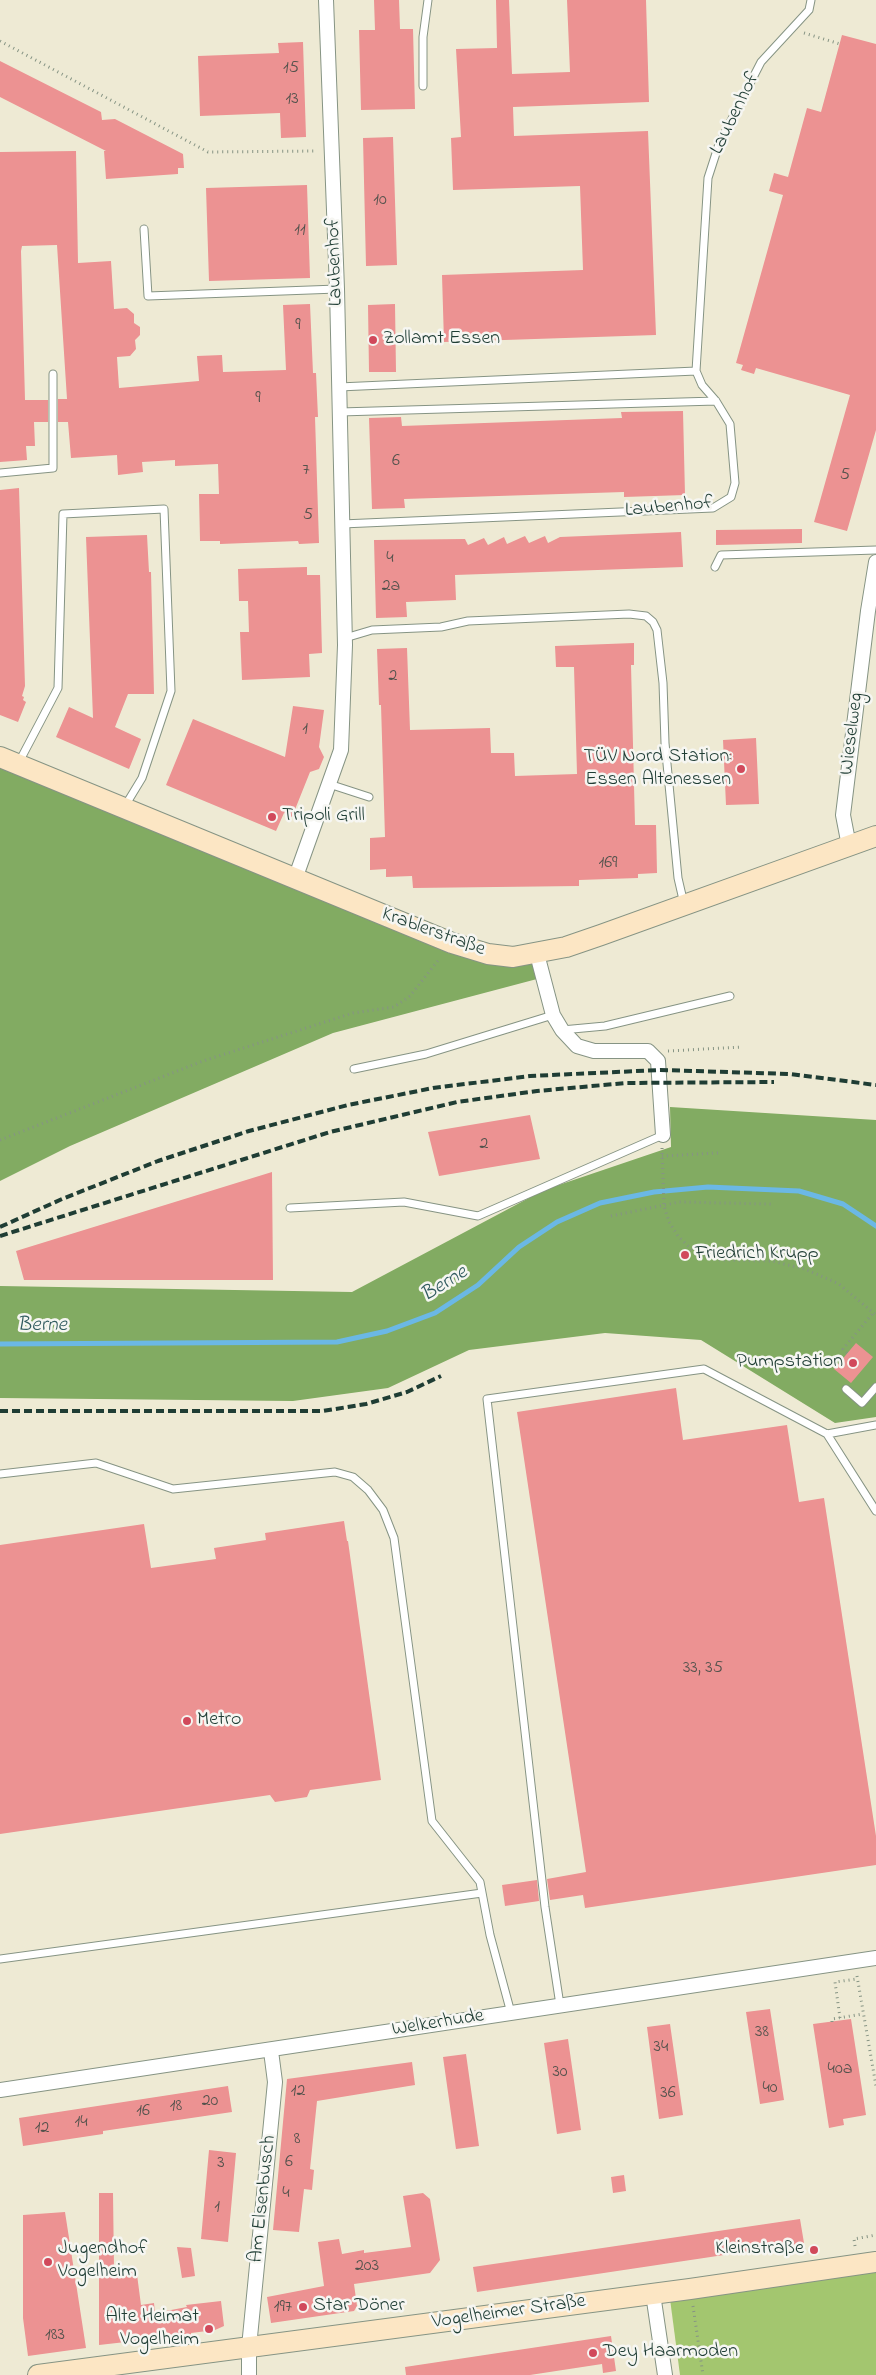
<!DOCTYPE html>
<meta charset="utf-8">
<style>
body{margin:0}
canvas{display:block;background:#eeead4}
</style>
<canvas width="876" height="2375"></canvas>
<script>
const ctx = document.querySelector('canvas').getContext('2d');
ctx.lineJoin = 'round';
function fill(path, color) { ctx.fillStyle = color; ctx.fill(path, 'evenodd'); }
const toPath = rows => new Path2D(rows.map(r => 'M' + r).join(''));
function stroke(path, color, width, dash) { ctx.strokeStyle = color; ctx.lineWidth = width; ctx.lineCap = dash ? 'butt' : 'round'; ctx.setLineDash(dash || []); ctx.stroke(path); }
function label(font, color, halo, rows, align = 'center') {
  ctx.font = font + ' "Indie Flower",sans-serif'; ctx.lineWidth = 5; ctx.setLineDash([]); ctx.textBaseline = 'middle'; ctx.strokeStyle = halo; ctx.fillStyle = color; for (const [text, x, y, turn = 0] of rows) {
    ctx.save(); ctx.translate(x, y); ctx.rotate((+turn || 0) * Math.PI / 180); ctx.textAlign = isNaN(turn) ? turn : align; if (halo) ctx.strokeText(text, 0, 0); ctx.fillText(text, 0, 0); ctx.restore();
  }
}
fill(toPath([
 [876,2272,876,2375,680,2375,670,2299]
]), '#a3c66f');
fill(toPath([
 [0,766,285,884,532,961,537,979,333,1033,70,1146,0,1181],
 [670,1107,876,1120,876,1417,835,1423,701,1340,605,1333,469,1350,388,1388,293,1401,0,1398,0,1286,352,1292,544,1190,671,1147]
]), '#82ab62');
stroke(toPath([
 [0,1344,337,1342,387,1331,435,1313,478,1285,519,1247,557,1222,600,1203,654,1192,708,1187,799,1191,843,1204,876,1226]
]), '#6bb8e5', 5);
fill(toPath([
 [374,0,399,0,400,29,413,29,415,109,361,110,359,30,375,30],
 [496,0,509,0,512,74,570,72,567,0,646,0,649,102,513,107,514,136,648,131,656,335,444,342,442,275,583,270,580,186,453,190,451,138,461,137,456,49,497,48],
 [842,35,876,44,876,430,847,531,814,522,850,395,756,368,754,374,741,370,743,365,736,363,783,195,769,191,774,173,788,177,807,108,821,112],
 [303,42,306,137,281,138,280,113,200,116,198,56,279,53,278,43],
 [0,61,101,112,102,120,115,119,183,154,184,168,178,168,178,174,106,179,104,151,106,151,0,97],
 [393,137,397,265,366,266,363,138],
 [76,151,78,263,111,261,114,309,127,308,134,314,134,323,140,327,140,335,135,340,136,349,130,356,117,357,119,388,199,381,197,356,222,355,223,372,286,370,283,305,310,304,313,373,316,373,318,417,315,417,319,543,299,544,298,541,220,544,220,541,200,541,199,494,219,494,218,464,175,466,175,460,142,462,143,472,118,475,117,455,71,458,68,422,58,422,58,399,67,399,57,245,22,246,21,251,25,400,48,400,48,422,34,422,35,446,26,446,27,460,0,462,0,152],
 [307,185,310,278,209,281,206,188],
 [395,304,396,372,369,372,368,305],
 [683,411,685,495,624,497,624,492,404,499,405,508,372,509,369,418,401,417,402,426,622,418,621,412],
 [19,488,25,686,22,696,24,697,23,700,26,702,18,722,0,715,0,490],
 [802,529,802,543,716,545,716,530],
 [681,532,683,567,455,575,456,600,406,602,407,617,376,618,374,540,465,539,468,545,484,538,488,545,504,537,507,544,525,536,529,543,545,536,548,543,560,537],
 [147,535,149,572,151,572,154,694,128,694,115,727,141,739,129,769,56,737,69,707,93,718,86,537],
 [307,567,307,575,320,575,322,653,309,654,310,677,242,680,240,632,249,632,248,601,239,601,238,569],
 [634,643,634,665,631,665,635,825,656,825,657,873,638,874,638,878,579,880,579,886,413,888,412,876,386,877,386,869,370,870,370,838,385,837,381,705,379,705,377,649,407,648,410,730,490,728,491,753,514,753,515,776,577,774,574,667,556,667,555,646],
 [293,706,324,710,319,747,324,757,319,769,310,772,292,817,284,813,276,831,166,785,193,719,285,757],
 [756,738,759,804,726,805,723,740],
 [530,1115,540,1159,439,1176,428,1132],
 [272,1172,273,1280,24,1280,16,1251],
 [856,1343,873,1357,851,1383,834,1369],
 [676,1388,683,1440,787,1425,799,1502,824,1498,876,1836,876,1865,585,1908,583,1895,550,1900,547,1879,586,1872,517,1412],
 [344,1521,347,1541,348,1541,381,1780,310,1790,307,1797,275,1802,270,1795,0,1834,0,1545,144,1524,151,1568,216,1559,214,1548,266,1540,265,1533],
 [537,1880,539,1901,505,1906,502,1885],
 [770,2009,784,2100,760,2104,746,2012],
 [851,2019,866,2115,843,2119,844,2125,829,2128,813,2024],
 [670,2024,683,2115,659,2119,647,2027],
 [568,2039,581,2130,557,2134,544,2043],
 [466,2054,479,2146,456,2149,443,2057],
 [412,2062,415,2085,317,2101,310,2169,314,2170,312,2190,304,2189,299,2232,273,2230,287,2079],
 [228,2086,232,2112,103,2131,103,2134,23,2146,19,2118],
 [209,2150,236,2153,228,2242,201,2239],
 [624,2175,626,2191,613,2193,611,2177],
 [99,2193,113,2193,114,2269,136,2267,141,2305,154,2303,155,2313,187,2307,186,2305,221,2301,224,2326,215,2330,191,2333,191,2336,170,2339,170,2337,99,2345],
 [423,2193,430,2199,440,2260,430,2273,354,2284,357,2306,354,2311,271,2323,267,2297,324,2286,318,2242,339,2239,342,2254,364,2250,364,2253,411,2247,403,2196],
 [65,2212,86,2348,28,2356,23,2318,23,2215],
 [800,2219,804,2243,477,2292,473,2267],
 [177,2247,191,2248,195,2276,182,2278],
 [611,2336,616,2371,603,2373,602,2364,530,2375,406,2375,405,2367]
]), '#ec9292');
const lane = toPath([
 [423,86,423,37,428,0],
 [144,229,148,296,337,289],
 [339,387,696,371],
 [340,412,716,401],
 [0,473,53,468,53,374],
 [342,524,713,508,731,497,735,483,730,424,716,401,702,385,696,371,708,178,719,144,761,62,809,10,811,0],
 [715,567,721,555,876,550],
 [345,638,372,630,441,627,468,621,629,614,646,616,653,622,657,630,663,683,665,743,678,878,684,904],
 [18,764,58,688,63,514,164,509,171,691,142,778,125,806],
 [329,784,369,797],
 [562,1030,605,1026,730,996],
 [354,1069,426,1054,553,1015],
 [290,1208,404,1202,478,1216,663,1135],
 [846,1389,862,1403,876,1387],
 [827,1434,876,1511],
 [0,1474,96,1463,173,1489,335,1472,353,1477,368,1490,383,1510,394,1538,432,1821,480,1882,490,1935,511,2013],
 [0,1959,482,1893],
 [560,2005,545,1907,487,1399,704,1369,827,1434,876,1425]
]);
const street = toPath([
 [849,846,843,815,868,611,876,562],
 [295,879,341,750,345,645,337,289,326,0],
 [537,954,553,1015,562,1030,577,1046,594,1051,648,1051,658,1061,663,1135],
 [0,2090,876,1958],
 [653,2294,665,2375],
 [249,2375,249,2347,275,2082,271,2051]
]);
const secondary = toPath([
 [0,757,452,943,488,954,513,957,566,947,601,935,876,836],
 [38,2375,690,2289,876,2262]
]);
stroke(lane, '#869484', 9);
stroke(street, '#869484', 16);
stroke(secondary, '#869484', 22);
stroke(toPath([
 [804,33,840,44],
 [0,41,208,152,316,151],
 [668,1051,742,1047],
 [0,1140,203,1061,353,1013,394,1007,410,996,440,958],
 [662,1148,664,1206,669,1222,678,1236,692,1250,704,1256,718,1260,772,1261,805,1269,839,1284,876,1315],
 [662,1156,718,1153],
 [611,1216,679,1202,771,1204],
 [847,1353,843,1349,873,1313],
 [857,1976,876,2086],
 [840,2018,835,1982,857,1979],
 [832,2022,832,2019,863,2014],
 [855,2246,854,2239,876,2235],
 [693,2306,703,2375]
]), '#869484', 3, [1, 4]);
stroke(lane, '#fff', 7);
stroke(street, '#fff', 14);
stroke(secondary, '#fce6c4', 20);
stroke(toPath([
 [0,1227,62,1199,158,1161,249,1131,348,1105,433,1088,530,1076,660,1070,790,1074,876,1085],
 [0,1236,330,1132,457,1102,537,1091,626,1083,774,1082],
 [0,1411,323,1411,366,1404,407,1392,441,1376]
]), '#1f3d34', 4, [8, 4]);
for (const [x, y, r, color] of [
 [373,340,5,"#d1495b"],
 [741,769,5,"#d1495b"],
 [272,817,5,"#d1495b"],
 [685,1255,5,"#d1495b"],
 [853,1363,5,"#d1495b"],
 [187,1721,5,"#d1495b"],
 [814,2250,5,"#d1495b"],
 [48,2262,5,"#d1495b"],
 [303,2307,5,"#d1495b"],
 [209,2329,5,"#d1495b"],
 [593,2353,5,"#d1495b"]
]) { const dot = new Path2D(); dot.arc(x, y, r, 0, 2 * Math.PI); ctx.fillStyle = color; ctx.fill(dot); stroke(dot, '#f6f6f2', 2); }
label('18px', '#52524c', null, [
 ["15",291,69],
 ["13",292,100],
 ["10",380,201],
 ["11",300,231],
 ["9",298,326],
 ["9",258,399],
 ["6",396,462],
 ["7",306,471],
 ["5",845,476],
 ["5",308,516],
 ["4",390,559],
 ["2a",391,587],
 ["2",393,677],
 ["1",305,730],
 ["169",608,864],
 ["2",484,1145],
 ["33, 35",703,1669],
 ["38",762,2033],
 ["34",661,2048],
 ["40a",840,2070],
 ["30",560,2073],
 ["40",770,2089],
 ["12",298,2092],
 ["36",668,2094],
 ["20",210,2102],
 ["18",176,2107],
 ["16",143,2112],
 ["14",81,2123],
 ["12",42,2129],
 ["8",297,2140],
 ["6",289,2163],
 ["3",221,2164],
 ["4",286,2194],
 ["1",217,2208],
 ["203",367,2267],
 ["197",283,2308],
 ["183",55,2336]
]);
label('20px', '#1f3d34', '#f6f6f2', [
 ["Laubenhof",736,114,-64],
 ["Laubenhof",336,262,-92],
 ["Laubenhof",669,508,-5],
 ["Wieselweg",853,734,-83],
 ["Krablerstraße",433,933,20],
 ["Welkerhude",438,2024,-9],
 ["Am Elsenbusch",264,2199,-84],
 ["Vogelheimer Straße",509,2313,-8]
]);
label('20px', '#1f3d34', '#f6f6f2', [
 ["Zollamt Essen",383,340],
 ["TÜV Nord Station:",731,758,"right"],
 ["Essen Altenessen",731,781,"right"],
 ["Tripoli Grill",282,817],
 ["Friedrich Krupp",695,1255],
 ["Pumpstation",843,1363,"right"],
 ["Metro",197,1721],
 ["Jugendhof",58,2250],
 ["Vogelheim",58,2273],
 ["Kleinstraße",804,2250,"right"],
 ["Star Döner",313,2307],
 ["Alte Heimat",199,2318,"right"],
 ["Vogelheim",199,2341,"right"],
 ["Dey Haarmoden",603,2353]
], 'left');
label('italic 21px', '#325c60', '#f6f6f2', [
 ["Berne",445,1285,-32],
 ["Berne",42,1327]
]);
</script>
